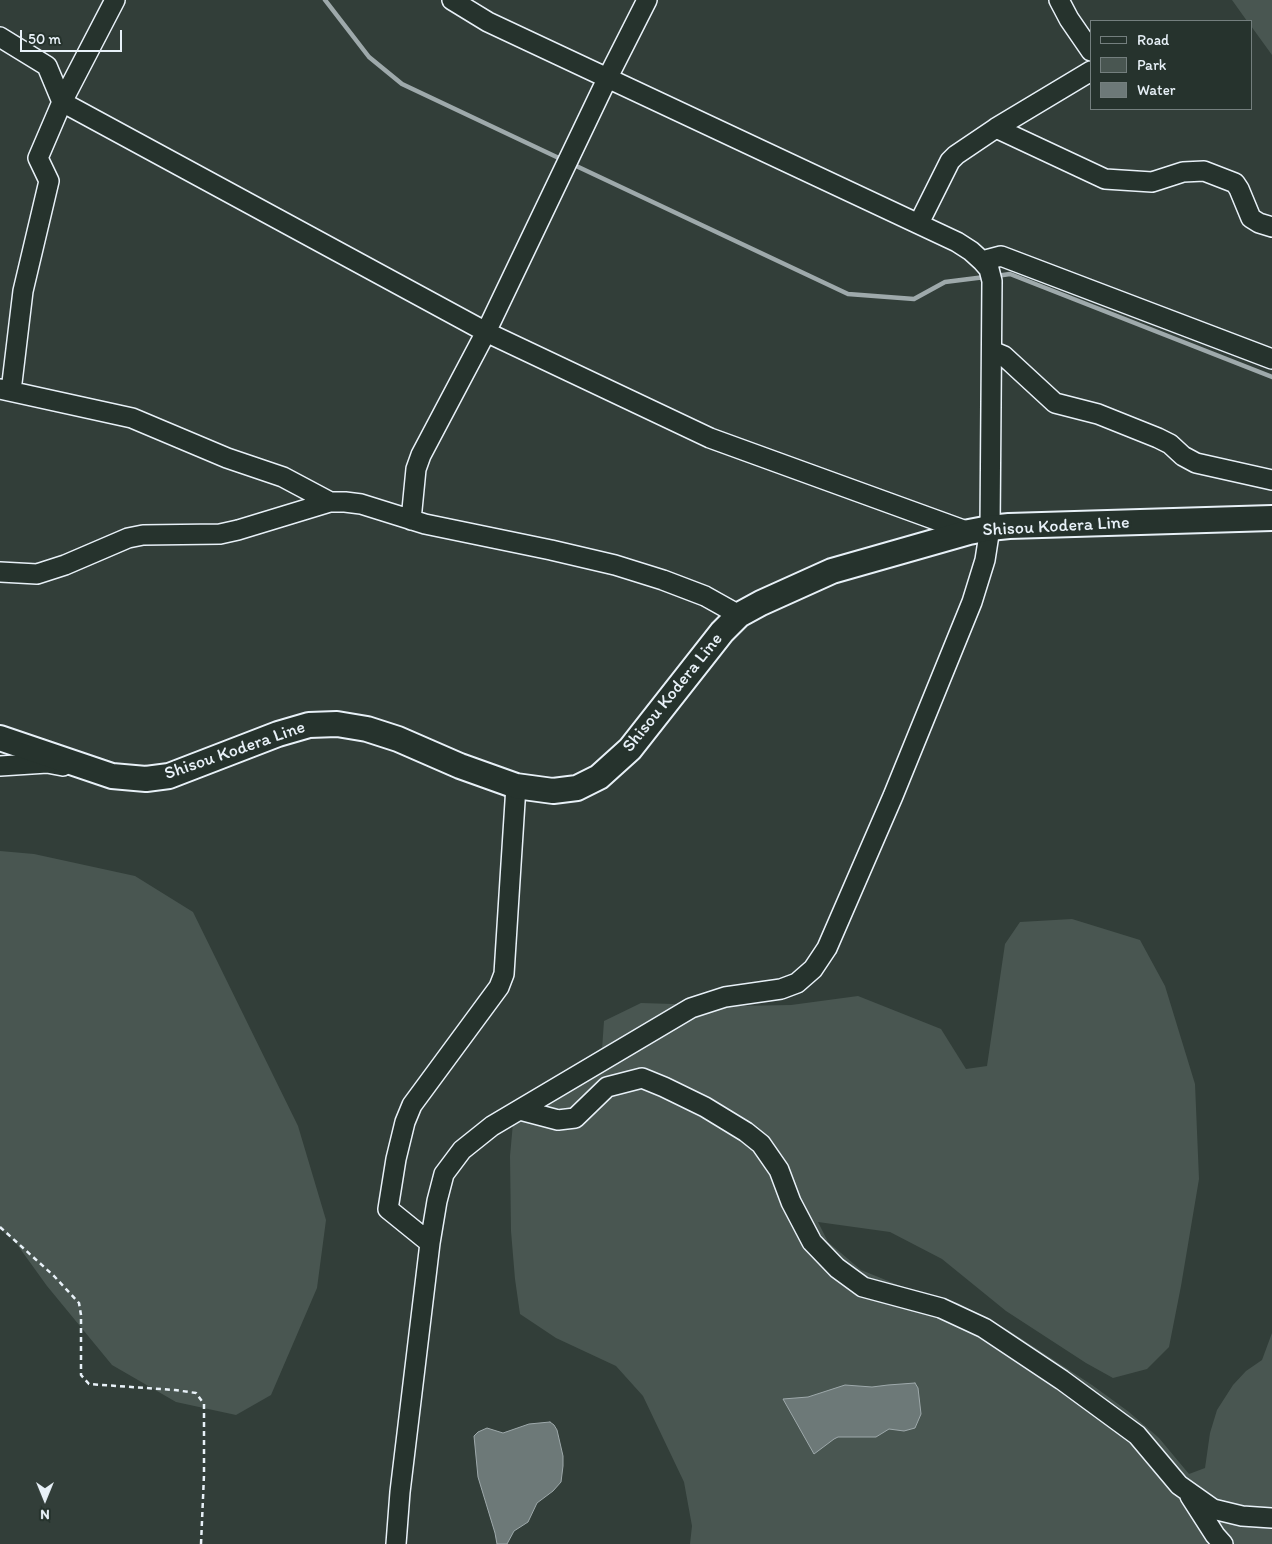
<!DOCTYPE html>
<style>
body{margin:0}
#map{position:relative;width:1272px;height:1544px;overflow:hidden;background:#323e39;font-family:Itim,sans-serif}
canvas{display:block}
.legend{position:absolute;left:1090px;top:20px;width:162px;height:90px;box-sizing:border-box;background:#26332d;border:1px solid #747f7e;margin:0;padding:6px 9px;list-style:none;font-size:15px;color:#e8f1f8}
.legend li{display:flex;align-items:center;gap:10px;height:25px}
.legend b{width:25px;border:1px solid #747f7e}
.north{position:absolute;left:20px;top:1474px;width:50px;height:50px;-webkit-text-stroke:4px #26332d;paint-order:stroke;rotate:180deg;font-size:14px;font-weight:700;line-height:20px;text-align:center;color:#e8f1f8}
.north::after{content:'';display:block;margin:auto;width:18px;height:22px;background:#e8f1f8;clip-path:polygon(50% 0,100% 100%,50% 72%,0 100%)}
.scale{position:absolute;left:20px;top:30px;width:102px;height:22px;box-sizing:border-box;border:2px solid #e8f1f8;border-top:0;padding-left:6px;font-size:15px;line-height:18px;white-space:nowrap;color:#e8f1f8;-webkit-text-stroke:4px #26332d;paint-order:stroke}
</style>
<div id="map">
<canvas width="1272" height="1544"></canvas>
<ul class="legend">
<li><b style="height:6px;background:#26332d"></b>Road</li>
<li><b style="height:14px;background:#495651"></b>Park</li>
<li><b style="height:14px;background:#6d7978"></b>Water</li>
</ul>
<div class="north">N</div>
<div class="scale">50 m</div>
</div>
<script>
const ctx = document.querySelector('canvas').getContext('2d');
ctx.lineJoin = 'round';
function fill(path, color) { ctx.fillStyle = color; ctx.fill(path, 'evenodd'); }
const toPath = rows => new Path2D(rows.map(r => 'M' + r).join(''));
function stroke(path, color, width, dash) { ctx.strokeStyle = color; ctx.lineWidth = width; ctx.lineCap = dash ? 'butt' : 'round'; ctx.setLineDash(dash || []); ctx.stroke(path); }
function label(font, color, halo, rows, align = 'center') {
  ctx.font = font + ' Itim,sans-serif'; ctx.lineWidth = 5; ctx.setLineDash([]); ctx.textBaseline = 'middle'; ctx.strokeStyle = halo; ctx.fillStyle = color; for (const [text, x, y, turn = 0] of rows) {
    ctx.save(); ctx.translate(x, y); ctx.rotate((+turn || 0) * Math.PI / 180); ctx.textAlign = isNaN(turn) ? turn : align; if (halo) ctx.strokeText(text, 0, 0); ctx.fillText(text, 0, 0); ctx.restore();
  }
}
fill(toPath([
 [1232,0,1272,0,1272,55,1251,26,1251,21,1247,21],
 [0,851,34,854,135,876,193,912,298,1126,326,1220,317,1288,271,1395,236,1415,176,1402,112,1365,47,1286,16,1243,0,1229],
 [1072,919,1140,940,1165,986,1195,1084,1199,1179,1181,1286,1169,1347,1147,1369,1113,1378,1086,1363,1006,1311,942,1259,890,1232,818,1222,828,1242,861,1270,903,1287,958,1303,1008,1330,1092,1385,1129,1412,1159,1438,1189,1474,1205,1468,1210,1433,1217,1410,1233,1385,1246,1371,1262,1360,1272,1333,1272,1544,690,1544,692,1526,684,1482,643,1396,616,1366,556,1338,520,1314,515,1279,511,1231,510,1156,513,1123,601,1064,604,1021,641,1003,736,1006,791,1005,858,996,941,1029,966,1069,987,1066,1005,944,1020,922]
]), '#495651');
const water = toPath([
 [915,1383,918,1388,921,1414,915,1428,904,1431,889,1429,876,1437,838,1437,834,1439,814,1454,783,1399,808,1397,845,1385,872,1387,888,1385,915,1383],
 [550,1422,554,1425,557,1430,563,1456,563,1466,561,1482,553,1491,537,1503,528,1522,514,1531,507,1544,497,1544,495,1533,478,1477,474,1436,478,1432,487,1428,503,1433,529,1424,550,1422]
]);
fill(water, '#6d7978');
stroke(water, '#9ea9ab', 1);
stroke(toPath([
 [325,0,369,57,402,84,563,160],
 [572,164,848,294,914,299,945,282,985,277],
 [996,276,1010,274,1272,377]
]), '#9ea9ab', 4.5);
const minor = toPath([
 [1059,0,1069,19,1091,51],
 [0,37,47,66,62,102,486,332,710,438,969,532],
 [996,128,1091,71],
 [919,223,950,161,956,155,996,128,1105,179,1152,182,1183,172,1204,171,1235,183,1239,189,1251,218,1259,223,1272,227],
 [982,261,1001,256,1272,359],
 [992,351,1004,356,1055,403,1098,414,1158,438,1170,444,1183,456,1196,463,1272,480],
 [0,389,132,418,227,458,283,477,330,502],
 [11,391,23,291,49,181,38,158,62,102,115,0],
 [411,520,416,469,421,455,486,332,607,79,647,0],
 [0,572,37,574,65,565,128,538,143,535,220,534,238,530,330,502,345,502,361,504,425,524,551,550,615,565,663,580,705,596,739,615],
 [0,766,47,763,63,766],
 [520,1110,558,1120,575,1118,607,1087,642,1078,664,1087,705,1107,746,1132,761,1144,779,1170,791,1202,812,1242,837,1268,863,1287,941,1308,984,1328,1062,1380,1137,1435,1179,1485,1213,1509,1242,1516,1272,1518],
 [430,1243,388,1209,396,1159,405,1122,412,1105,499,987,504,974,516,786],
 [1190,1496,1215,1535,1223,1544],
 [396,1544,400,1492,430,1243,437,1201,444,1174,462,1150,492,1126,691,1008,725,997,781,989,797,983,813,969,827,948,893,796,972,602,985,560,990,528,992,281,989,269,982,261,971,251,957,242,488,22,452,0]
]);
const major = toPath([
 [0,738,112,776,146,779,169,776,278,734,309,725,337,724,367,729,398,739,460,766,516,786,553,791,577,788,599,777,630,749,722,632,739,615,761,603,832,571,969,532,990,528,1009,526,1272,518]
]);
stroke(minor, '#e8f1f8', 22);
stroke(major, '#e8f1f8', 28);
stroke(toPath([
 [0,1227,54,1276,79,1303,81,1315,81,1375,89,1384,175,1390,196,1393,204,1404,204,1475,201,1544]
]), '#e8f1f8', 2.5, [5, 4]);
stroke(minor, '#26332d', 19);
stroke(major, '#26332d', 24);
label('18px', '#e8f1f8', '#26332d', [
 ["Shisou Kodera Line",1056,527,-3],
 ["Shisou Kodera Line",673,693,-51],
 ["Shisou Kodera Line",235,751,-19]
]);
</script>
